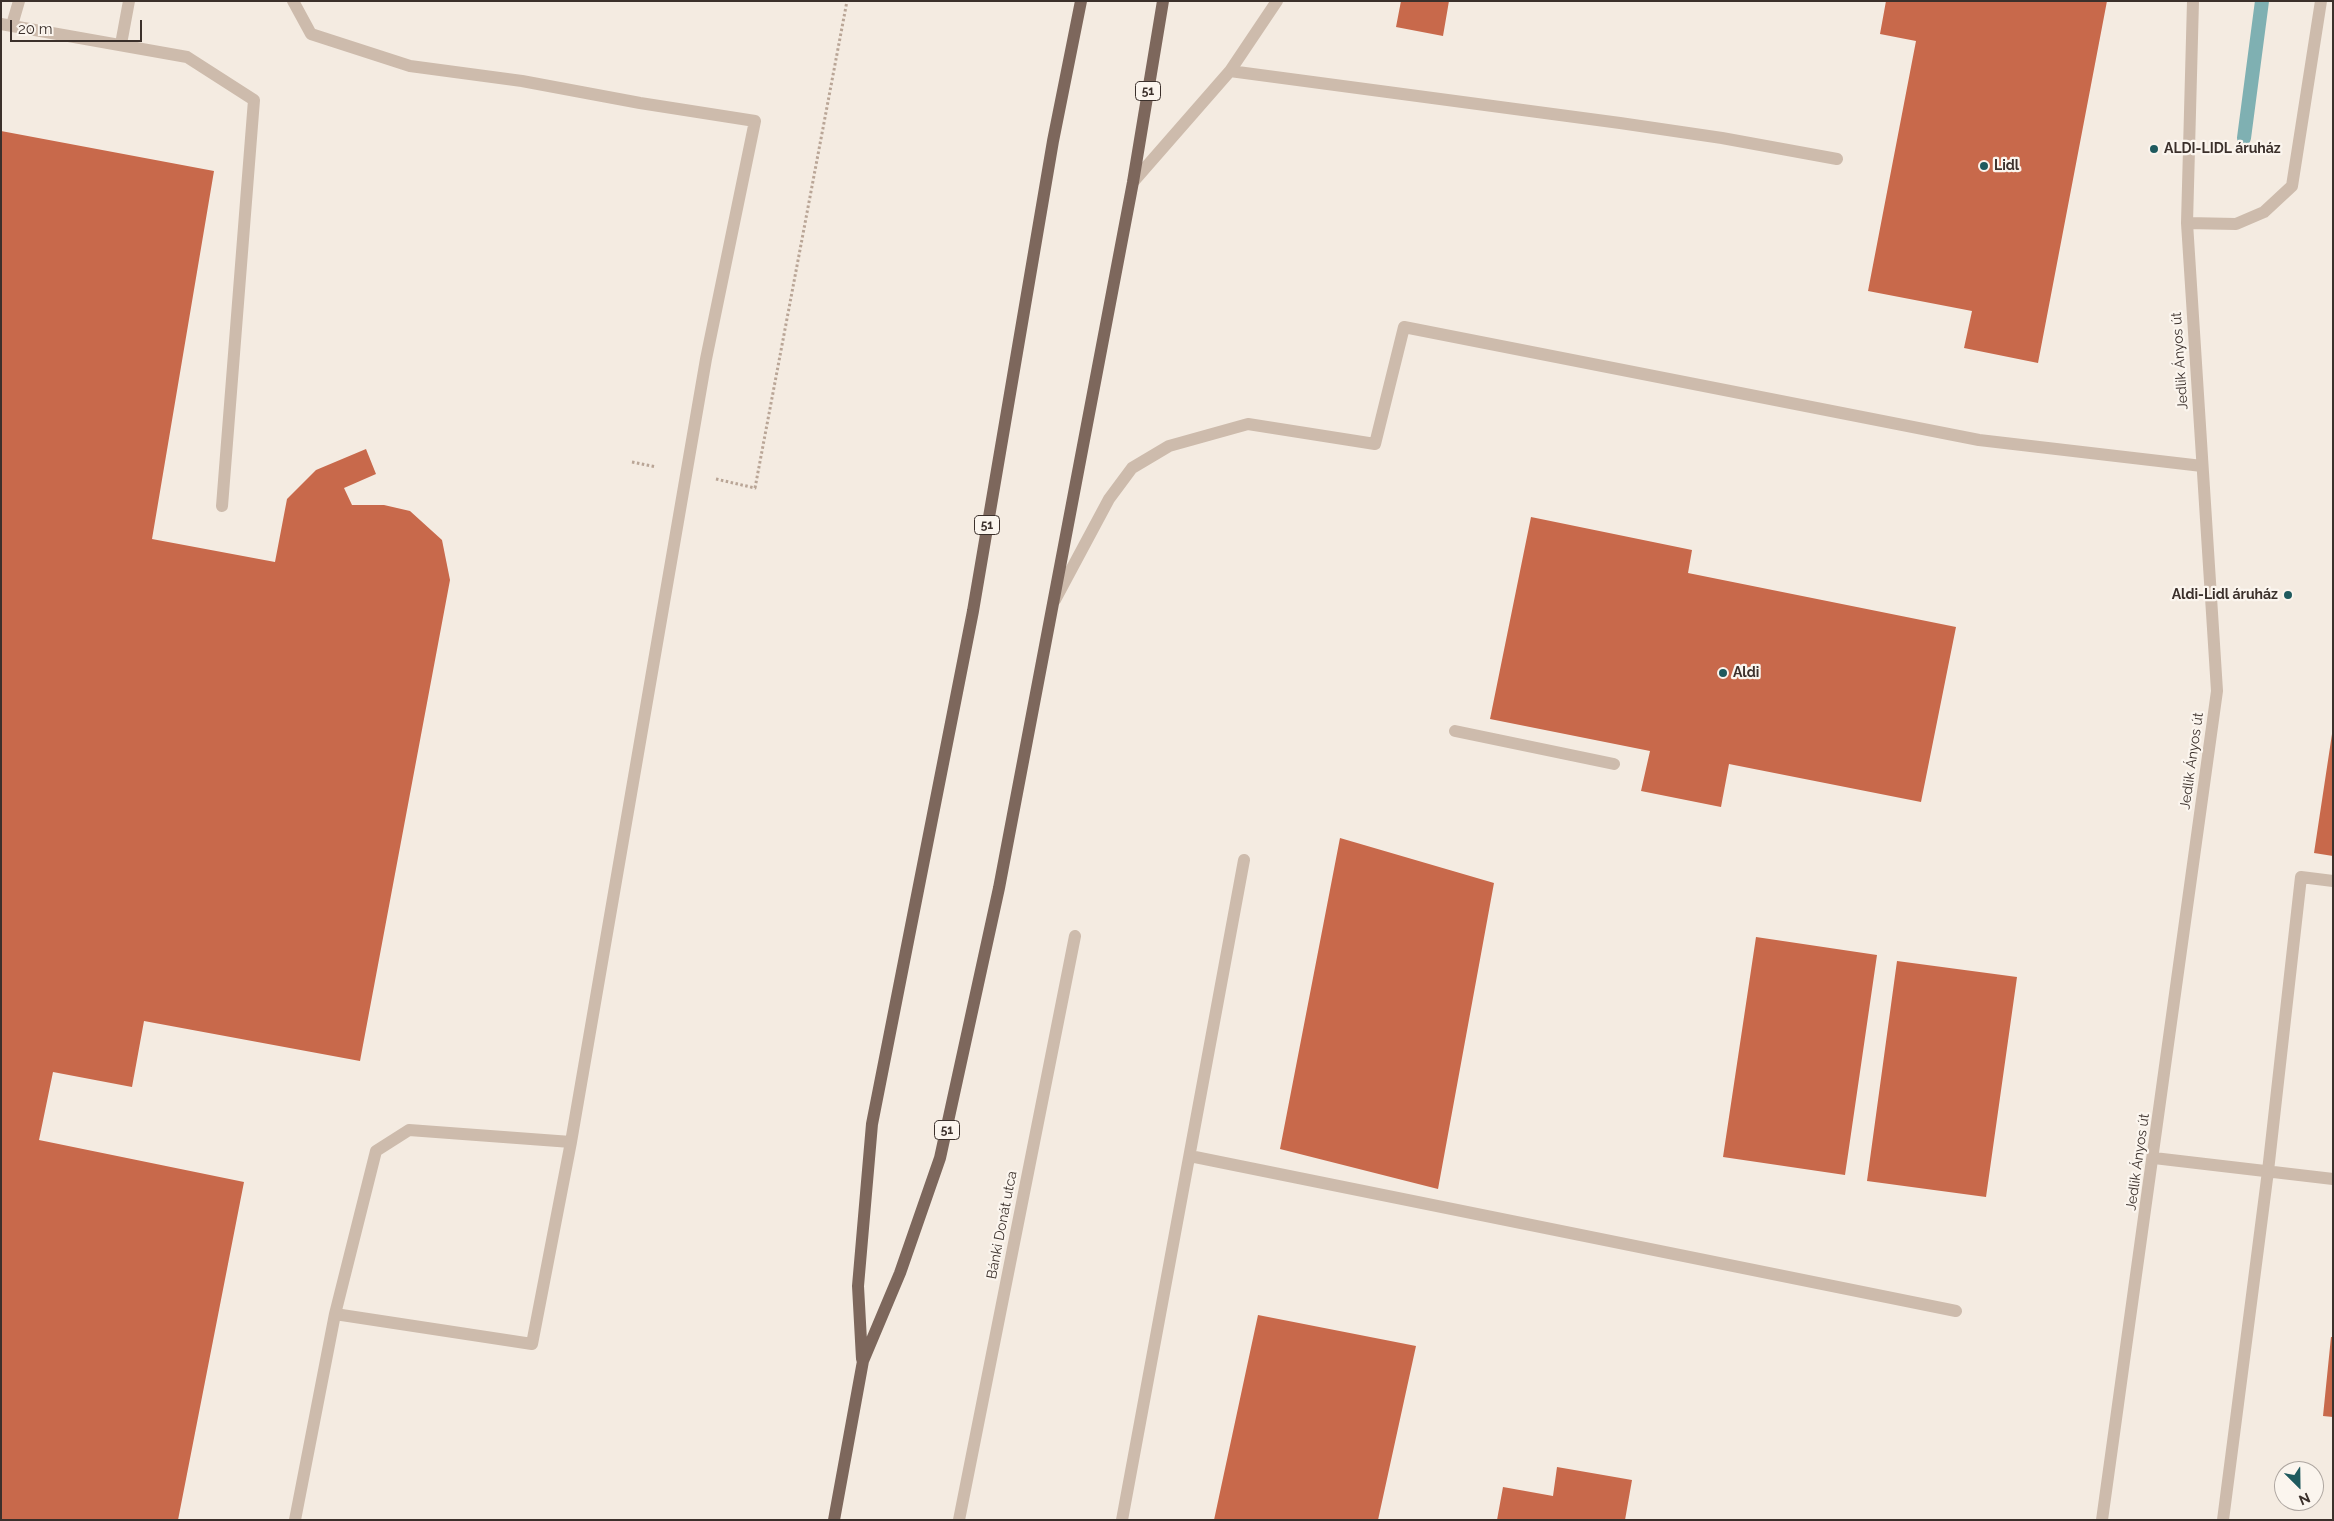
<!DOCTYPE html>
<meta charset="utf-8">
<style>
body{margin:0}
#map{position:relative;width:2334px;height:1521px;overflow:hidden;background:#f4ebe1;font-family:Raleway,sans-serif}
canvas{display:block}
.frame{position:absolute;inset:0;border:2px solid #3b302b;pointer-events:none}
.north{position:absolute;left:2274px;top:1461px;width:50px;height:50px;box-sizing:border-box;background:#fbf5ee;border:1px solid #aea6a0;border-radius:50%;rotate:157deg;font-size:14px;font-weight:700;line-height:20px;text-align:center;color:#3b302b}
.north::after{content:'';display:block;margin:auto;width:18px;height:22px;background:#1f5a5e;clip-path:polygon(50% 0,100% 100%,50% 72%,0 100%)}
.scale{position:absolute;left:10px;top:20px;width:132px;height:22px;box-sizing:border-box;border:2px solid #3b302b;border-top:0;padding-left:6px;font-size:15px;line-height:18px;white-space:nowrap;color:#3b302b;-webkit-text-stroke:4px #fbf5ee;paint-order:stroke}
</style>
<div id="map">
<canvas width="2334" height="1521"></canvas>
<div class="frame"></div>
<div class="north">N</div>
<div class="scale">20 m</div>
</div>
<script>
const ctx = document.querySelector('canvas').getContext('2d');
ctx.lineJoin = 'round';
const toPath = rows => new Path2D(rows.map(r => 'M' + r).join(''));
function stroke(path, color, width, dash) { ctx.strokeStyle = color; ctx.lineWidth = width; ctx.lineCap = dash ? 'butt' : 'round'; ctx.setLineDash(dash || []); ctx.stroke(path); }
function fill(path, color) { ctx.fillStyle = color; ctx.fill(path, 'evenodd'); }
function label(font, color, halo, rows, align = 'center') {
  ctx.font = font + ' Raleway,sans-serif'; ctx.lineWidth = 4.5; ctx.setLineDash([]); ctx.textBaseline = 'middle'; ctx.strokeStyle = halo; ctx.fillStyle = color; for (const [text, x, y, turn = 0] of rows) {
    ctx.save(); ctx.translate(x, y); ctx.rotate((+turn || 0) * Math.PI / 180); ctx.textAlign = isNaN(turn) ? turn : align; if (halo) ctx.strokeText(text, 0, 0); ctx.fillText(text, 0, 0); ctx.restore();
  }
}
stroke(toPath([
 [2244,138,2262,1]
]), '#7fb0b2', 14);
fill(toPath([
 [1401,1,1449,1,1443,36,1396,27],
 [1886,1,2107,1,2038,363,1964,348,1972,311,1868,291,1916,41,1880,34],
 [1,131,214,171,152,539,275,562,287,499,316,470,366,449,376,474,344,488,352,505,384,505,410,511,442,540,450,580,360,1061,144,1021,132,1087,53,1072,39,1140,244,1182,178,1520,1,1520],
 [1531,517,1692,550,1688,573,1956,627,1921,802,1729,764,1721,807,1641,791,1650,751,1490,719],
 [2332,734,2333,734,2333,856,2314,853],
 [1340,838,1494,883,1438,1189,1280,1149],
 [1756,937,1877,955,1845,1175,1723,1157],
 [1897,961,2017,977,1986,1197,1867,1181],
 [1258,1315,1416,1346,1378,1520,1214,1520],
 [2331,1337,2333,1337,2333,1417,2323,1416],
 [1557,1467,1632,1480,1625,1520,1497,1520,1503,1487,1553,1496]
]), '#c8694b');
stroke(toPath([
 [632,462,656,467],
 [716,479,755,488,847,1]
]), '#b9a596', 3, [2.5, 2.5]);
stroke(toPath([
 [293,1,311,34,410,66,522,81,640,103,755,121,706,359,571,1142],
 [1,24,187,57,254,100,222,506],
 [12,25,19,1],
 [121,44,129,1],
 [1230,71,1277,1],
 [1133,182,1230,71,1620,123,1722,138,1837,159],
 [2187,223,2236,224,2264,212,2292,186,2321,1],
 [1055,600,1109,499,1132,468,1169,446,1248,424,1375,444,1404,327,1979,440,2202,466],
 [1455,731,1614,764],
 [1190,1156,1956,1311],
 [2154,1158,2333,1179],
 [295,1520,335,1314,376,1151,409,1130,571,1142,532,1344,335,1314],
 [959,1520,1075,936],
 [1122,1520,1244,860],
 [2102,1520,2217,691,2187,223,2193,1],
 [2223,1520,2268,1171,2301,877,2333,881]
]), '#cdbbac', 12);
stroke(toPath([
 [862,1359,858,1286,872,1124,973,611,1053,141,1081,1],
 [834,1520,863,1361,900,1273,940,1158,999,888,1133,182,1163,1]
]), '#7d675c', 12);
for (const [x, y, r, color] of [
 [2154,149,5,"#1f5a5e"],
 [1984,166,5,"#1f5a5e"],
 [2288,595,5,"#1f5a5e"],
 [1723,673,5,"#1f5a5e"]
]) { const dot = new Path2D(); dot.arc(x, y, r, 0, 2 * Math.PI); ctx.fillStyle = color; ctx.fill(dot); stroke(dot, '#fbf5ee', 2); }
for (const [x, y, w] of [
 [1148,91,25],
 [987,525,25],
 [947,1130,25]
]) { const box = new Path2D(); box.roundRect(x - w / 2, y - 9.5, w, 19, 4); ctx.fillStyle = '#fbf5ee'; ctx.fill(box); stroke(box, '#3b302b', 1); }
label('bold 12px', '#3b302b', null, [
 ["51",1148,91],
 ["51",987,525],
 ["51",947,1130]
]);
label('bold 14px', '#3b302b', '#fbf5ee', [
 ["ALDI-LIDL áruház",2164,149],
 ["Lidl",1994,166],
 ["Aldi-Lidl áruház",2278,595,"right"],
 ["Aldi",1733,673]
], 'left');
label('14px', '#3b302b', '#fbf5ee', [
 ["Jedlik Ányos út",2180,361,-94],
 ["Jedlik Ányos út",2192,761,-82],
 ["Jedlik Ányos út",2138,1162,-82],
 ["Bánki Donát utca",1002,1225,-79]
]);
</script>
